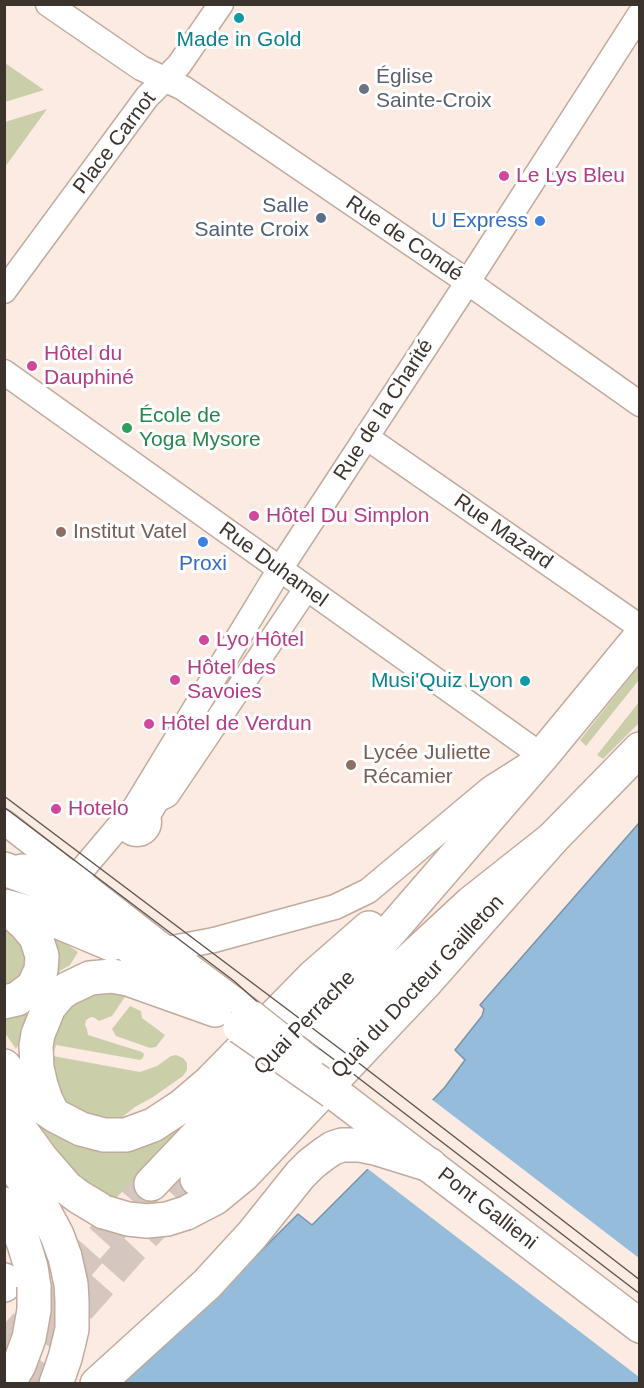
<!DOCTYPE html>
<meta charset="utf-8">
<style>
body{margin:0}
#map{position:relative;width:644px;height:1388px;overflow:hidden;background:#fbebe3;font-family:Arial,sans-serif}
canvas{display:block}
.frame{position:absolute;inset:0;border:6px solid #3d332d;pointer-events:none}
</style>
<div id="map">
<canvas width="644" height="1388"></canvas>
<div class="frame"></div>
</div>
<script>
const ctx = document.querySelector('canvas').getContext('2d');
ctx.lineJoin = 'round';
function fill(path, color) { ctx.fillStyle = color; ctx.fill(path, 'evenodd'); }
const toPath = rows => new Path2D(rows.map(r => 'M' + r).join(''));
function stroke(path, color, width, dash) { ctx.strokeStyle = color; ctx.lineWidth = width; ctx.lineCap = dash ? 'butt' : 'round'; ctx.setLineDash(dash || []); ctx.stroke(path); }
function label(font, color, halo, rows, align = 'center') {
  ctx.font = font + ' Arial,sans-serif'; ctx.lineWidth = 6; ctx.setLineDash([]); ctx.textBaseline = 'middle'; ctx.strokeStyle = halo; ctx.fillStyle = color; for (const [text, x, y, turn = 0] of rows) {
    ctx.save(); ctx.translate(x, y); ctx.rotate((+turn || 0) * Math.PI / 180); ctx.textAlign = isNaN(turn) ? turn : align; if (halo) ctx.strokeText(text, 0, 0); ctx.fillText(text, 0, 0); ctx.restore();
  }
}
fill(toPath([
 [4,63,5,63,44,90,5,102],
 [47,109,5,167,5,122],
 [639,666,639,680,586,746,580,740],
 [639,702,639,723,603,759,597,755],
 [4,928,13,934,29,956,24,978,5,989],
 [51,937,62,941,78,952,70,965,53,975],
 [131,988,112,1016,99,1021,95,1018,91,1017,86,1020,85,1025,87,1029,88,1035,142,1052,144,1054,143,1058,140,1060,56,1045,53,1056,140,1072,157,1066,171,1056,176,1055,183,1058,187,1063,187,1070,183,1076,153,1097,135,1107,121,1118,120,1121,95,1119,73,1109,63,1100,44,1048,71,997],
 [130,1006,141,1011,142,1018,165,1035,156,1047,150,1048,116,1036,112,1029],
 [27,1010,29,1012,23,1036,16,1049,5,1033,4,1015],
 [34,1119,176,1126,189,1126,115,1199,91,1188,68,1168,59,1156,60,1154]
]), '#cbcfa9');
const water = toPath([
 [639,823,639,1383,121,1384,228,1284,298,1214,312,1225,365,1172,445,1087,465,1060,455,1050,482,1016,484,1009,480,1005,639,823]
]);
fill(water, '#95bcda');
stroke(water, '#7b93a6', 1.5);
fill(toPath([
 [430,1098,639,1258,639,1377,368,1169,364,1169]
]), '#fbebe3');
stroke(toPath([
 [4,1349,99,1242,151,1184]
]), '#d5c6bf', 33, [33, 16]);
stroke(toPath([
 [17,1384,48,1343,129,1251,197,1179]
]), '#d5c6bf', 33, [33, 16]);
const minor = toPath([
 [48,4,141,68,183,88,459,276,640,404],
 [4,291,147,97,179,65,221,4],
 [4,372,542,756,490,789,368,891,335,907,214,940,167,949],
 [366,437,640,627],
 [134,809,280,569,460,294,640,14],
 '125 822a12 12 0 1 1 24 0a12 12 0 1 1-24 0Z',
 [148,815,157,800,167,795,306,589],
 [4,822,167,949,253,1013],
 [76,877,125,819]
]);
const primary = toPath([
 [22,871,71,897,141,956,184,987],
 [4,906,49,918,111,944],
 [4,1002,17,999,33,987,41,970,42,956,36,937,25,924,6,907],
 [4,1066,26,1092,38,1104,54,1115,81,1129,104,1135,126,1135,153,1125,182,1106,209,1083,313,977,369,928],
 [333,1092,640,1326],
 [4,1107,41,1158,67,1188,79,1197,104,1212],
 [52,1112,46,1100,41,1085,37,1068,36,1046,38,1034,49,1007,60,994,67,989,90,978,112,976,128,979,215,1010],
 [151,1184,375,949,542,756,640,637],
 [186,1213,215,1198,243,1175,266,1151,424,984,552,839,640,749],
 [4,1280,4,1285]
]);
const trunk = toPath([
 [4,869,48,885],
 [4,1152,41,1205,57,1235,65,1257],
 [197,1179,348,1017,471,903,552,839],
 [4,1204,16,1224,24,1244,31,1267,34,1287],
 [56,1384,65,1358,69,1342],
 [97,1384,207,1284,252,1235,300,1175,311,1164,324,1154,333,1148,342,1145,360,1145,375,1148,430,1165]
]);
stroke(minor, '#c2aa9c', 27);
stroke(primary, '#c2aa9c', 36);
stroke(trunk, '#c2aa9c', 36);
stroke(minor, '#fff', 24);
stroke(primary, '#fff', 33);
stroke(trunk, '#fff', 33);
stroke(toPath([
 [4,796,360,1064,640,1280],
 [4,807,234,981,261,1005,352,1073,640,1294]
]), '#625750', 1.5);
const minorBridge = toPath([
 [253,1013,311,1059]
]);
const primaryBridge = toPath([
 [240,1027,333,1092],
 [104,1212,128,1219,147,1221,167,1219,186,1213]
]);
const trunkBridge = toPath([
 [65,1257,71,1284,72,1301,72,1329,69,1342],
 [8,1384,19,1365,29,1338,34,1310,34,1287]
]);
stroke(minorBridge, '#c2aa9c', 27, []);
stroke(primaryBridge, '#c2aa9c', 36, []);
stroke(trunkBridge, '#c2aa9c', 36, []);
stroke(minorBridge, '#fff', 24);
stroke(primaryBridge, '#fff', 33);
stroke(trunkBridge, '#fff', 33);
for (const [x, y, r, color] of [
 [239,18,6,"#0f9aa8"],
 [364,89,6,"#6b7280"],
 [504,176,6,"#d1479c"],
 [321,218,6,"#5c6f8a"],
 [540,221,6,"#3f7fe0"],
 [32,366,6,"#d1479c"],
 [127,428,6,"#2e9e5b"],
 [254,516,6,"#d1479c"],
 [61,532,6,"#8d6e63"],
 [203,542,6,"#3f7fe0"],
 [204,640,6,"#d1479c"],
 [175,680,6,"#d1479c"],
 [525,681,6,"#0f9aa8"],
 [149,724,6,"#d1479c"],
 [351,765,6,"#8d6e63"],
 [56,809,6,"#d1479c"]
]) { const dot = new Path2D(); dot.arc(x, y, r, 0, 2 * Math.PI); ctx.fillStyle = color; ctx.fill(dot); stroke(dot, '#fff', 2); }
label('21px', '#0d838f', '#fff', [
 ["Made in Gold",239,40],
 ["Musi'Quiz Lyon",513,681,"right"]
]);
label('21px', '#5b616d', '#fff', [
 ["Église",376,77],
 ["Sainte-Croix",376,101]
], 'left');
label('21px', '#3d332d', '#fff', [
 ["Place Carnot",115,143,-53],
 ["Rue de Condé",404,239,34],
 ["Rue de la Charité",384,410,-57],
 ["Rue Mazard",503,532,35],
 ["Rue Duhamel",273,565,36],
 ["Quai du Docteur Gailleton",418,987,-47],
 ["Quai Perrache",305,1023,-46],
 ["Pont Gallieni",487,1209,38]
]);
label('21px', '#b23c85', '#fff', [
 ["Le Lys Bleu",516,176],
 ["Hôtel du",44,354],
 ["Dauphiné",44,378],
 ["Hôtel Du Simplon",266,516],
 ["Lyo Hôtel",216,640],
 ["Hôtel des",187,668],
 ["Savoies",187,692],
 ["Hôtel de Verdun",161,724],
 ["Hotelo",68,809]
], 'left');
label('21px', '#4e5e75', '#fff', [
 ["Salle",309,206],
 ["Sainte Croix",309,230]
], 'right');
label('21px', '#366cbe', '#fff', [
 ["U Express",528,221],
 ["Proxi",203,564,"center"]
], 'right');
label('21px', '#27864d', '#fff', [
 ["École de",139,416],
 ["Yoga Mysore",139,440]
], 'left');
label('21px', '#785e54', '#fff', [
 ["Institut Vatel",73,532],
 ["Lycée Juliette",363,753],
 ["Récamier",363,777]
], 'left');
</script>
